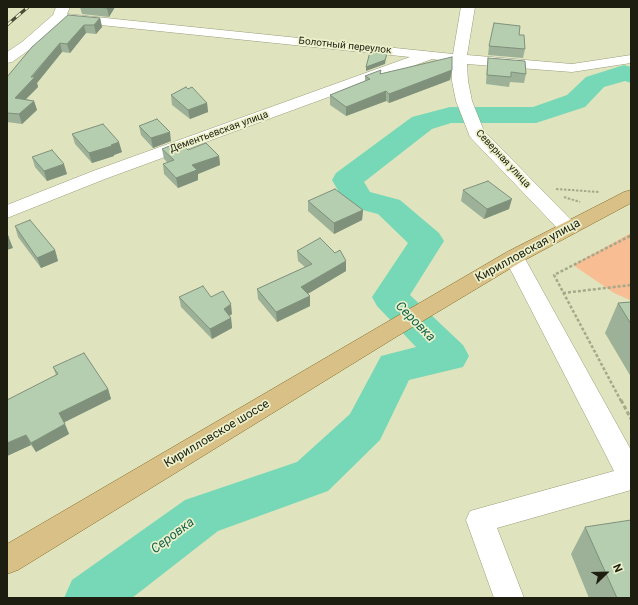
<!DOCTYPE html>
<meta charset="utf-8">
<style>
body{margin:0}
#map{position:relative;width:638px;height:605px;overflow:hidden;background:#dfe4be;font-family:Roboto,sans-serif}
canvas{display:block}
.frame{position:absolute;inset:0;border:8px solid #1d1e10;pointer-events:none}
.north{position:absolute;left:586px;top:553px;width:40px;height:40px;-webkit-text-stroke:3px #ecf1cb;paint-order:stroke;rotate:67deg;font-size:11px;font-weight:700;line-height:16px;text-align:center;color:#1d1e10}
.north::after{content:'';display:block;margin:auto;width:14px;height:18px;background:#1d1e10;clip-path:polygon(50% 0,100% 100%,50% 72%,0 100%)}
</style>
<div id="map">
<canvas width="638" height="605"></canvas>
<div class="frame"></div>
<div class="north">N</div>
</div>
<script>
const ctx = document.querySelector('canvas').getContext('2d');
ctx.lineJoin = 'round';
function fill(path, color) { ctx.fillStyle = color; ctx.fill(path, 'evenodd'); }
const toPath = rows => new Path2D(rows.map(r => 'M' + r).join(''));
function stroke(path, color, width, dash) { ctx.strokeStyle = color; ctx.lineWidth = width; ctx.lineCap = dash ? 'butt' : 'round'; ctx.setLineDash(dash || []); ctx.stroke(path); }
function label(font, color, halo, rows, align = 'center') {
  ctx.font = font + ' Roboto,sans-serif'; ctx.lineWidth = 3.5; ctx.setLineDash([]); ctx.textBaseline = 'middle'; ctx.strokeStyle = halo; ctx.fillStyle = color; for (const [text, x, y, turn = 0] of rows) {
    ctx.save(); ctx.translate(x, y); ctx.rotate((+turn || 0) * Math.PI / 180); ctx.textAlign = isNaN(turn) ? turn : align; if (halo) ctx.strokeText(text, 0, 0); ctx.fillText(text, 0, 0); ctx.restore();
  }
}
fill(toPath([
 [631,233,631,300,630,300,614,293,573,265]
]), '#f8bd93');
fill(toPath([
 [624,65,631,67,631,83,625,81,604,87,585,107,536,123,451,123,432,129,364,182,370,192,400,200,439,233,444,241,410,295,463,345,469,356,463,367,409,380,380,440,328,491,218,531,132,598,64,598,72,580,185,500,297,462,350,414,381,356,416,347,377,306,372,297,408,243,378,214,347,206,332,180,336,173,412,117,450,107,533,107,567,95,586,77,624,65]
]), '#76d8b6');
const minor = toPath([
 [56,7,70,7,67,14,453,54,461,7,475,7,467,55,572,64,631,55,631,63,572,72,467,64,468,81,472,101,484,131,575,224,578,228,575,232,568,234,561,232,470,137,456,101,452,81,452,62,432,59,105,179,7,218,7,205,93,171,410,57,62,21,32,48,12,62,7,63,7,52,22,42,53,15,56,7],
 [514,250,521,252,524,257,631,450,631,490,497,528,524,598,494,598,466,520,470,511,614,471,504,257,507,252,514,250]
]);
const major = toPath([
 [631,190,631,203,521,262,396,337,18,570,7,574,7,544,507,252,624,192,631,190]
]);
stroke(minor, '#999d79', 1);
stroke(major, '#866c29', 1);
stroke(toPath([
 [556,189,599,192],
 [564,197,580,202],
 [628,237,631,235]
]), '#a5a98a', 2, [2.5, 1.5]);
stroke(toPath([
 [563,293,631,285],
 [621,401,554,275,630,236]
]), '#a5a98a', 2.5, [3, 2]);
stroke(toPath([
 [621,400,631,419]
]), '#a5a98a', 3, [4, 2.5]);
fill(minor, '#fff');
fill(major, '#d9c086');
const rail = toPath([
 [7,25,28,7]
]);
stroke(rail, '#494b37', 3);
stroke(rail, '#ecf1cb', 2, [6]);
fill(toPath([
 [80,7,115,7,109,17,82,14],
 [100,18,102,27,96,34,86,33,70,53,62,52,37,83,38,87,26,99,34,101,37,110,22,124,7,122,7,77,32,47],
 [519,35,525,49,523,58,488,55,489,46],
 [488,58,526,74,524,83,510,82,509,87,486,84,487,67],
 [452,70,450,80,389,103,386,101,346,116,330,105,330,95,365,81,365,76,381,74],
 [188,89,207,103,208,112,190,119,172,105,171,95],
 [139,126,171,141,153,148,141,135],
 [72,134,122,152,114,155,114,156,92,163,75,144],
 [162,149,188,150,219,156,220,165,198,174,198,180,178,188,164,174,163,164,168,163,164,159],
 [32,157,67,174,47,181,35,167],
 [463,190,509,209,484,219,461,201],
 [308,201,363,210,362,220,334,234,308,211],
 [15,226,55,250,58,261,41,268,18,237],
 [297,251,335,253,346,261,346,271,307,294,310,306,277,322,258,299,257,289,305,267,298,261],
 [179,297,211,297,232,314,229,316,231,318,232,328,212,339,181,307],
 [631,297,631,377,605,333,618,303,631,302,630,300],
 [53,367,108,389,111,399,64,422,69,434,36,452,31,445,7,456,56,375],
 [585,527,631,598,589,598,571,554]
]), '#9cb197');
fill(toPath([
 [108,7,115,7,109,17,107,8],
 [100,18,102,27,96,34,94,25],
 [84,25,86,33,70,53,67,44],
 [60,43,62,52,37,83,38,87,18,107,15,98],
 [387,54,386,58,385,64,366,71,366,67],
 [452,70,450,80,389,103,389,94],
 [386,91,386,101,346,116,346,107],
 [34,101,37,110,22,124,19,114],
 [207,103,208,112,190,119,188,110],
 [170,132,171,141,153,148,151,138],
 [119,142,122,152,114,155,114,156,92,163,89,153],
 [219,156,220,165,198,174,198,180,178,188,176,178,192,165],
 [64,164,67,174,47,181,44,171],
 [512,199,509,209,484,219,487,209],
 [363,210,362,220,334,234,334,223],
 [7,238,9,238,13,248,7,250],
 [55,250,58,261,41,268,37,258],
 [346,261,346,271,301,298,301,287],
 [310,296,310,306,277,322,276,312],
 [231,304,232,314,225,319,224,309],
 [231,318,232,328,212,339,210,329],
 [108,389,111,399,63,423,59,413],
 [65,424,69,434,36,452,31,443],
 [26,435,31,445,7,456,7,443]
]), '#7f907b');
const building = toPath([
 [96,7,108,7,107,8,96,7],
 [68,15,100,18,94,25,84,25,67,44,60,43,31,77,35,77,15,98,34,101,19,114,7,113,7,77,32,47,68,15],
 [494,23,520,26,519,35,524,35,525,49,489,46,494,23],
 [370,52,387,54,385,60,366,67,370,52],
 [452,57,452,70,389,94,386,91,346,107,330,95,370,79,365,76,381,70,380,74,452,57],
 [488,58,525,61,526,74,511,72,511,77,487,75,488,58],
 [186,87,188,89,192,87,207,103,188,110,171,95,186,87],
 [157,119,170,132,151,138,139,126,157,119],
 [103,124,119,142,111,145,112,146,89,153,72,134,103,124],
 [180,142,188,150,206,143,219,156,192,165,197,170,176,178,163,164,174,160,162,149,180,142],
 [52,150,64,164,44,171,32,157,52,150],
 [488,181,512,199,487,209,463,190,488,181],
 [335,189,363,210,334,223,308,201,335,189],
 [30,220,55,250,37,258,15,226,30,220],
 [7,234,9,238,7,238,7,234],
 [320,238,335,253,340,250,346,261,301,287,310,296,276,312,257,289,312,264,297,251,320,238],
 [203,286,211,297,223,291,231,304,224,309,231,318,210,329,179,297,203,286],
 [631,302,631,324,618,303,631,302],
 [84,353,108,389,59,413,65,424,31,443,26,435,7,443,7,400,58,374,53,367,84,353],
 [631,520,631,598,617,598,585,527,631,520]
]);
fill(building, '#b5ceb0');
stroke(building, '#7f907b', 1);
label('10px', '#1d1e10', '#ecf1cb', [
 ["Болотный переулок",345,46,6],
 ["Дементьевская улица",219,132,-20],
 ["Северная улица",503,159,47]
]);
label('12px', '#1d1e10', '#ecf1cb', [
 ["Кирилловская улица",528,251,-29],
 ["Кирилловское шоссе",217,434,-31]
]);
label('italic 13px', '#14624c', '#ecf1cb', [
 ["Серовка",415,322,45],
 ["Серовка",173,536,-37]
]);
</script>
